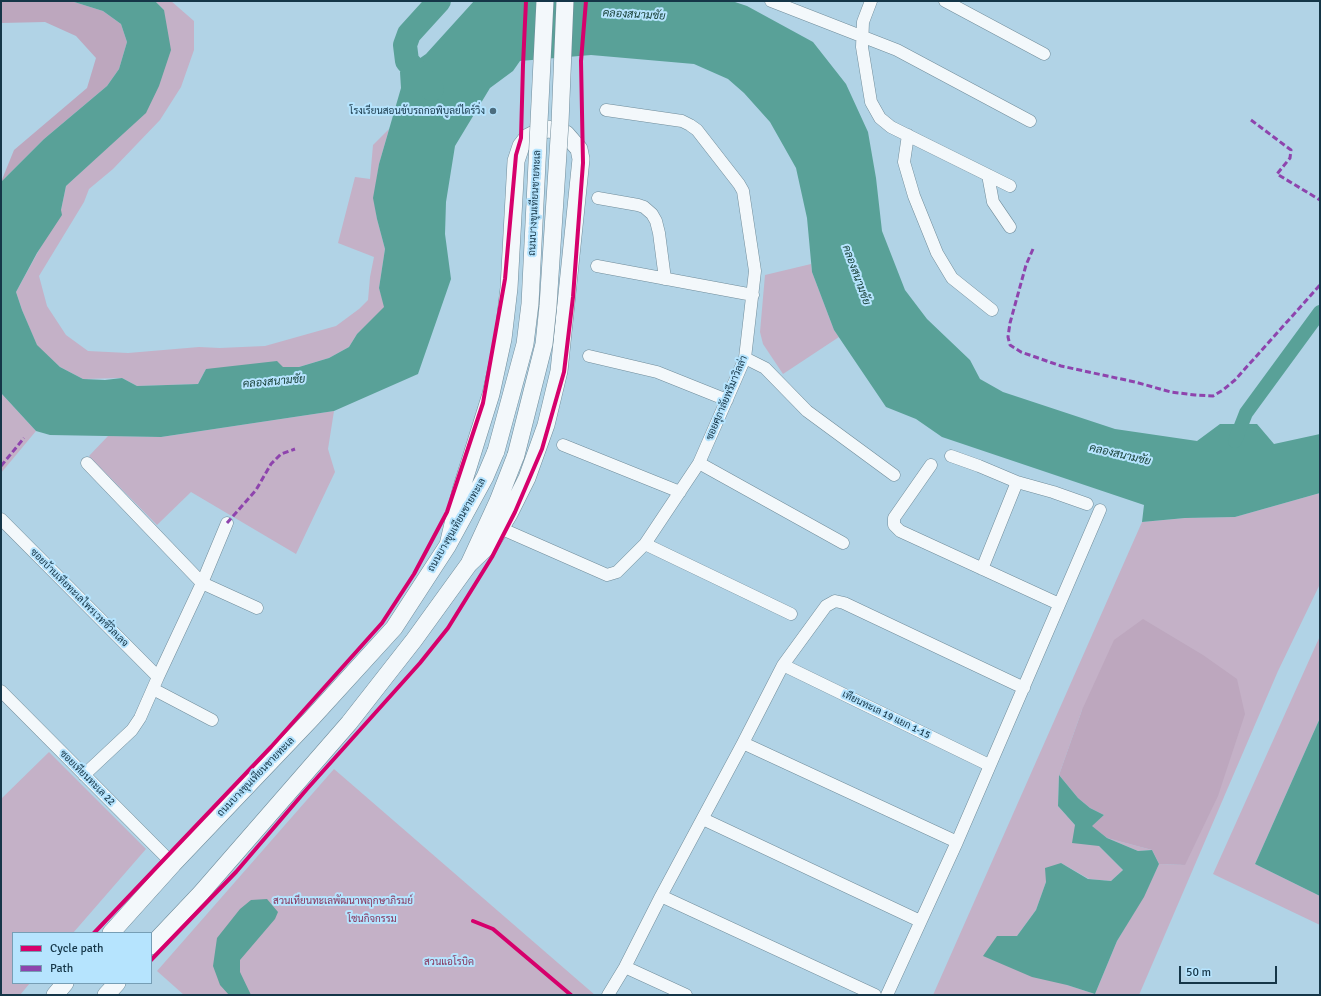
<!DOCTYPE html>
<meta charset="utf-8">
<style>
body{margin:0}
#map{position:relative;width:1321px;height:996px;overflow:hidden;background:#b1d3e6;font-family:Signika,sans-serif}
canvas{display:block}
.frame{position:absolute;inset:0;border:2px solid #153648;pointer-events:none}
.legend{position:absolute;left:12px;top:932px;width:140px;height:52px;box-sizing:border-box;background:#b6e4fe;border:1px solid #769eb5;margin:0;padding:5px 7px;list-style:none;font-size:12px;color:#153648}
.legend li{display:flex;align-items:center;gap:8px;height:20px}
.legend b{width:20px;border:1px solid #769eb5}
.scale{position:absolute;left:1179px;top:966px;width:98px;height:18px;box-sizing:border-box;border:2px solid #153648;border-top:0;padding-left:5px;font-size:12px;line-height:14px;white-space:nowrap;color:#153648;-webkit-text-stroke:3px #b6e4fe;paint-order:stroke}
</style>
<div id="map">
<canvas width="1321" height="996"></canvas>
<div class="frame"></div>
<ul class="legend">
<li><b style="height:5px;background:#d6006c"></b>Cycle path</li>
<li><b style="height:5px;background:#8e44ad"></b>Path</li>
</ul>
<div class="scale">50 m</div>
</div>
<script>
const ctx = document.querySelector('canvas').getContext('2d');
ctx.lineJoin = 'round';
function fill(path, color) { ctx.fillStyle = color; ctx.fill(path, 'evenodd'); }
const toPath = rows => new Path2D(rows.map(r => 'M' + r).join(''));
function stroke(path, color, width, dash) { ctx.strokeStyle = color; ctx.lineWidth = width; ctx.lineCap = dash ? 'butt' : 'round'; ctx.setLineDash(dash || []); ctx.stroke(path); }
function label(font, color, halo, rows, align = 'center') {
  ctx.font = font + ' Signika,Sarabun,sans-serif'; ctx.lineWidth = 4; ctx.setLineDash([]); ctx.textBaseline = 'middle'; ctx.strokeStyle = halo; ctx.fillStyle = color; for (const [text, x, y, turn = 0] of rows) {
    ctx.save(); ctx.translate(x, y); ctx.rotate((+turn || 0) * Math.PI / 180); ctx.textAlign = isNaN(turn) ? turn : align; if (halo) ctx.strokeText(text, 0, 0); ctx.fillText(text, 0, 0); ctx.restore();
  }
}
fill(toPath([
 [155,1,171,1,194,21,194,50,181,87,160,120,113,169,89,189,84,202,39,276,47,306,66,335,88,351,128,353,199,347,220,348,265,346,336,326,359,309,368,300,370,277,374,257,338,243,355,177,370,179,373,145,389,129,379,164,374,198,377,219,385,249,379,288,385,307,357,334,349,347,329,358,299,367,206,369,198,384,137,386,122,378,83,379,60,367,37,346,22,310,16,292,61,210,66,186,145,113,164,10],
 [811,264,812,272,834,330,839,337,783,374,763,344,760,332,765,275],
 [1,393,36,431,1,473],
 [334,411,328,449,335,472,296,554,191,492,157,525,89,456,108,436,161,437],
 [1320,493,1320,584,1278,671,1139,995,933,995,1142,522,1185,518,1235,517],
 [1082,710,1185,865,1159,864,1143,897,1117,941,1095,994,1067,985,997,936,1017,936,1036,910,1046,882,1061,863,1089,879,1111,881,1123,870,1099,846,1075,825,1058,806,1059,775],
 [1320,636,1320,718,1255,864,1320,896,1320,925,1213,874],
 [49,752,146,849,73,933,13,933,13,983,30,983,20,995,1,995,1,799],
 [334,769,595,995,184,995,157,971],
 [1107,838,1152,850,1138,851]
]), '#c4b1c7');
fill(toPath([
 [1,1,71,1,103,11,121,24,127,42,119,69,107,86,44,139,1,182,14,150,87,88,96,58,76,36,45,22,1,23],
 [1143,619,1203,655,1237,679,1245,714,1218,796,1185,865,1159,864,1152,850,1107,838,1091,826,1104,815,1090,808,1078,798,1059,775,1082,710,1114,640]
]), '#bda7be');
fill(toPath([
 [71,1,155,1,164,10,171,50,159,86,146,113,66,186,61,210,62,215,37,253,16,292,22,310,37,345,60,367,83,379,105,380,122,378,137,386,198,384,206,369,277,361,283,367,299,367,329,358,349,347,357,334,384,307,379,288,385,249,377,219,373,198,379,164,401,88,400,72,426,54,474,1,732,1,747,6,813,42,846,84,868,132,876,178,882,231,905,290,927,319,970,360,980,379,1003,392,1115,429,1197,441,1220,424,1257,424,1274,444,1320,434,1320,493,1235,517,1185,518,1142,522,1144,505,942,437,916,419,886,407,834,330,812,272,807,218,796,168,770,122,744,93,728,79,694,64,591,55,520,61,513,71,490,88,455,146,446,202,445,234,451,279,418,374,334,411,161,437,50,435,36,431,1,393,1,182,44,139,107,86,119,69,127,42,121,24,103,11],
 [1320,718,1320,896,1255,864],
 [1059,775,1078,798,1090,808,1104,815,1092,826,1107,838,1138,851,1152,850,1159,864,1144,897,1117,941,1095,994,1067,985,1032,977,983,956,997,936,1017,936,1036,910,1046,882,1045,868,1061,863,1088,879,1111,881,1123,870,1099,846,1072,843,1075,825,1058,806],
 [267,899,278,912,275,919,240,960,240,972,251,995,229,995,220,985,213,966,217,938,240,909,251,900]
]), '#59a198');
stroke(toPath([
 [1235,441,1246,413,1320,312]
]), '#59a198', 14);
stroke(toPath([
 [432,89,407,61,405,45,409,34,439,1]
]), '#59a198', 24);
const street = toPath([
 [771,1,897,50,1030,121],
 [871,1,863,22,862,47,871,102,880,118,891,127,1010,186],
 [945,1,1044,54],
 [908,135,904,162,914,196,937,253,952,278,992,310],
 [988,175,993,202,1010,227],
 [598,198,638,205,644,207,652,214,656,221,659,233,665,279],
 [597,266,753,295],
 [589,356,657,372,727,400],
 [745,358,765,368,807,411,894,475],
 [563,445,680,492],
 [951,456,979,466,1017,482,1053,492,1087,504],
 [87,463,202,583,257,608],
 [699,463,843,543],
 [931,465,894,518,894,525,900,531,1059,604],
 [1,519,158,677],
 [500,528,607,575,617,572,645,544,699,463,745,358,755,271,743,191,739,184,697,130,690,125,682,121,606,110],
 [645,544,791,614],
 [982,569,1017,482],
 [783,665,989,765],
 [153,689,212,720],
 [1,691,173,864],
 [743,743,957,842],
 [84,775,132,730,140,718,158,677,202,583,227,523],
 [703,819,920,921],
 [661,896,875,995],
 [625,967,686,995],
 [608,995,625,967,661,896,743,743,783,665,826,606,835,601,844,603,1024,688],
 [887,995,957,842,1100,510]
]);
const secondary = toPath([
 [448,545,461,490,491,394,503,339,509,288,516,161,521,146,528,137,536,133,547,129,557,130,566,134,579,149,581,159,559,371,546,425,527,478,509,514,491,543,469,564],
 [111,933,173,864,312,718,394,628,448,545,485,477,496,451],
 [151,946,201,893,349,723,414,640,469,564,498,501,516,455],
 [55,995,65,983],
 [106,995,117,983]
]);
stroke(street, '#708c9a', 13);
stroke(secondary, '#708c9a', 18);
stroke(street, '#f3f8fb', 12);
stroke(secondary, '#f3f8fb', 17);
const secondaryBridge = toPath([
 [496,451,525,344,530,304,545,1],
 [516,455,544,344,548,306,560,123,565,1]
]);
stroke(secondaryBridge, '#708c9a', 18, []);
stroke(secondaryBridge, '#f3f8fb', 17);
stroke(toPath([
 [1251,120,1291,150,1290,158,1277,174,1320,200],
 [1033,249,1026,265,1010,323,1008,337,1010,345,1021,352,1061,366,1135,382,1171,392,1195,395,1213,396,1223,390,1235,380,1320,285],
 [1,466,24,438],
 [227,523,256,490,271,464,281,454,295,449]
]), '#8e44ad', 3, [6, 3]);
stroke(toPath([
 [473,921,493,929,571,995],
 [94,933,271,747,382,623,414,574,447,512,483,403,505,279,516,155,521,138,523,65,526,1],
 [151,960,236,872,307,789,420,663,448,628,492,557,515,512,542,449,564,372,573,297,583,163,581,61,586,1]
]), '#d6006c', 4);
for (const [x, y, r, color] of [
 [493,111,4,"#4c6d7f"]
]) { const dot = new Path2D(); dot.arc(x, y, r, 0, 2 * Math.PI); ctx.fillStyle = color; ctx.fill(dot); stroke(dot, '#b6e4fe', 1.5); }
label('10px', '#153648', '#b6e4fe', [
 ["โรงเรียนสอนขับรถกอพิบูลย์ไดร์วิ่ง",485,111]
], 'right');
label('10px', '#153648', '#b6e4fe', [
 ["ถนนบางขุนเทียนชายทะเล",535,203,-87],
 ["ซอยศุภาลัยพรีมาวิลล่า",727,398,-67],
 ["ถนนบางขุนเทียนชายทะเล",457,525,-60],
 ["ซอยบ้านเทียทะเลไพรเวทซี่วิลเลจ",79,598,45],
 ["เทียนทะเล 19 แยก 1-15",886,715,26],
 ["ถนนบางขุนเทียนชายทะเล",256,777,-46],
 ["ซอยเทียนทะเล 22",87,778,45]
]);
label('10px', '#86335a', '#b6e4fe', [
 ["สวนเทียนทะเลพัฒนาพฤกษาภิรมย์",343,901],
 ["โซนกิจกรรม",372,919],
 ["สวนแอโรบิค",449,962]
]);
label('italic 11px', '#153d33', '#b6e4fe', [
 ["คลองสนามชัย",634,15,3],
 ["คลองสนามชัย",856,275,70],
 ["คลองสนามชัย",274,382,-5],
 ["คลองสนามชัย",1120,455,13]
]);
</script>
